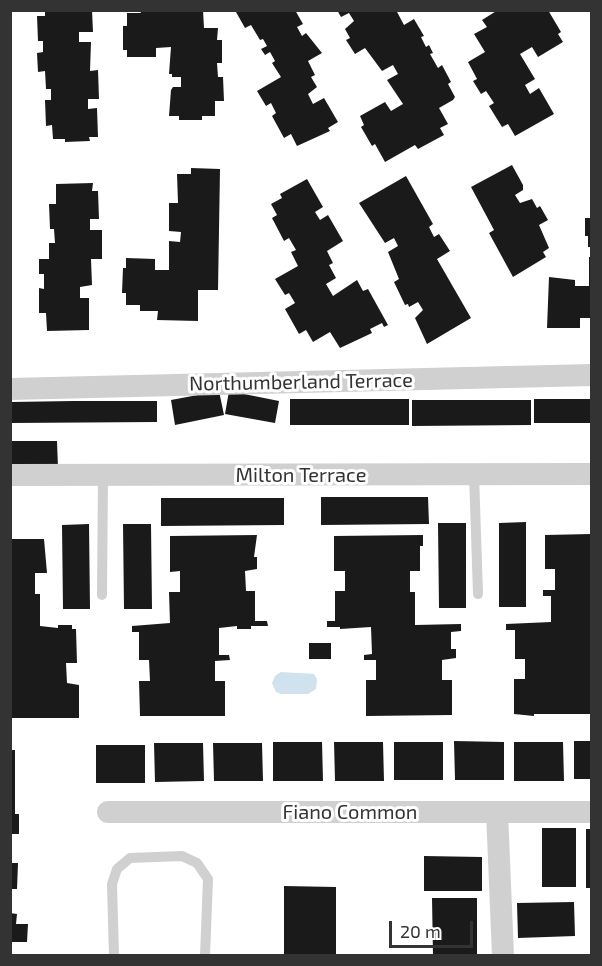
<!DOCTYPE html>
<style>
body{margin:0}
#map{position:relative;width:602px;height:966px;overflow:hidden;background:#fff;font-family:"Exo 2",sans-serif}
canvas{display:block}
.frame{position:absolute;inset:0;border:12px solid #333;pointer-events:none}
.scale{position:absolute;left:389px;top:921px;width:84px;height:27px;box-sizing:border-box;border:3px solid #333;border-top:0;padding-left:8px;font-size:18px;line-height:21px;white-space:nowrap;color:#333;-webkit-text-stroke:4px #fff;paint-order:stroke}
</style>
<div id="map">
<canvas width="602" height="966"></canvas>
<div class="frame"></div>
<div class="scale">20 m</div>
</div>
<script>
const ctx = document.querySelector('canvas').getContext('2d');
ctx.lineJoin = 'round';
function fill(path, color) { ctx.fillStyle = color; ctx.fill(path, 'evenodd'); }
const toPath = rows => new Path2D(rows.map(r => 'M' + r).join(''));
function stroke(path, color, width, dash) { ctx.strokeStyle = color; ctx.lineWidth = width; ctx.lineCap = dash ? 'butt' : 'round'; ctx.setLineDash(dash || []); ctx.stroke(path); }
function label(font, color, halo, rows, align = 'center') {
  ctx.font = font + ' "Exo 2",sans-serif'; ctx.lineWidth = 6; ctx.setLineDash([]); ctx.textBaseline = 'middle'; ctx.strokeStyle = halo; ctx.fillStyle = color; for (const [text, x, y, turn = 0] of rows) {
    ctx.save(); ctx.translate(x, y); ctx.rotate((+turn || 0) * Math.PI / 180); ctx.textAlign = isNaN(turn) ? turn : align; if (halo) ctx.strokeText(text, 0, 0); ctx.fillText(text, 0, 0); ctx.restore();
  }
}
fill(toPath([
 [281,672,314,674,317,679,316,689,308,694,281,694,276,692,272,683,275,676]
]), '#cfe2ee');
fill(toPath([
 [45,10,92,10,93,32,79,32,79,42,91,42,90,71,98,70,99,99,88,99,88,109,97,108,98,137,89,137,90,141,65,142,65,139,53,139,52,125,46,126,45,100,51,100,51,89,46,89,45,71,38,72,37,53,43,52,43,41,38,41,37,16,45,16],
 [140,10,203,10,204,28,218,28,217,40,222,40,222,63,217,63,218,77,223,77,224,101,215,101,215,116,202,116,202,120,179,120,179,116,169,116,171,90,173,87,181,87,181,77,172,77,172,74,169,74,171,47,156,48,156,57,127,57,127,50,123,50,123,26,127,26,127,13,141,13],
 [238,10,295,10,303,24,297,27,302,36,306,33,322,53,308,61,315,75,311,77,317,87,308,94,313,104,324,98,338,122,328,128,330,131,297,146,291,134,284,138,272,116,276,113,271,103,266,106,257,91,281,77,272,63,275,61,270,52,265,55,261,49,267,46,263,39,260,40,251,25,245,28,236,12],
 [337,10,396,10,404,25,414,19,424,36,421,37,426,47,429,45,433,53,430,54,438,68,442,65,451,82,448,84,455,97,453,100,439,108,448,124,440,128,444,135,418,149,415,145,385,162,375,144,372,146,361,127,364,125,360,116,385,102,391,111,403,104,387,80,398,74,393,65,382,71,365,48,355,54,346,40,350,38,345,29,354,21,349,13,341,17],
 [498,10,548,10,561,32,558,34,563,42,538,57,532,47,520,54,535,79,525,85,530,94,539,88,554,114,515,136,508,124,502,127,489,106,494,103,486,91,481,94,473,81,477,79,468,62,485,52,474,34,487,27,482,20],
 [512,165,523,185,523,190,515,195,520,203,532,199,537,208,540,206,548,220,539,225,549,248,543,252,546,257,513,277,489,233,494,230,471,187],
 [191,168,220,169,218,290,198,290,198,321,157,320,158,311,140,311,140,305,126,305,126,293,122,293,123,268,126,268,126,258,155,259,155,270,169,270,169,241,180,242,181,232,169,231,169,203,178,203,177,174,191,174],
 [406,176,433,224,429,227,434,237,439,234,450,251,437,259,471,318,427,344,415,318,423,310,418,302,409,307,408,304,405,305,394,282,399,279,388,252,398,246,394,238,385,243,359,203],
 [307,179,323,207,315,212,320,220,328,215,343,241,327,251,333,263,329,265,336,278,326,284,333,296,357,280,363,291,368,289,388,325,384,327,382,323,370,329,372,333,340,348,330,332,313,342,306,330,299,334,285,309,295,303,289,293,285,295,275,279,298,266,291,252,296,250,289,238,284,241,272,218,277,215,271,204,282,198,280,194],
 [93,183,92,191,98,191,99,219,90,219,90,230,102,230,102,259,91,259,92,285,80,287,80,298,89,298,89,330,47,331,46,313,39,313,39,288,44,289,44,274,39,274,39,259,49,259,49,243,55,243,54,229,50,229,49,204,56,204,56,184],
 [585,218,591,218,591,247,588,247,588,236,585,236],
 [589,257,591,257,591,318,580,318,580,328,547,328,549,277,575,280,575,286,589,286],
 [219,391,224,415,175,425,171,400],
 [229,391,279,401,275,423,225,414],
 [290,399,409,399,409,425,290,425],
 [534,399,591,399,591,423,534,423],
 [412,400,531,400,531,425,412,426],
 [74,401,157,401,157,422,10,423,10,402],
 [10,441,57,441,58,468,10,468],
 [321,497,428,497,429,524,321,525],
 [161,498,284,498,284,525,161,526],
 [526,522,526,607,499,607,499,523],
 [438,523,466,523,466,608,439,608],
 [89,524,90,609,63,609,62,525],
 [123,524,151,524,152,609,124,609],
 [591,534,591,714,534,714,534,716,514,714,514,679,525,679,525,659,515,659,515,630,506,630,506,624,551,622,551,596,543,596,543,590,555,590,555,569,545,569,545,535],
 [257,535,254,557,257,557,257,569,245,571,246,591,255,591,255,621,267,621,268,626,251,626,251,629,237,629,237,626,219,628,219,655,229,655,230,660,215,661,215,681,225,681,225,716,140,716,139,681,150,681,149,660,139,660,139,632,132,632,132,626,170,623,169,592,180,592,180,571,170,572,170,536],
 [423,535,423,546,420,546,420,571,410,571,410,592,415,592,415,625,461,624,461,631,451,632,451,649,456,649,456,658,442,660,442,680,452,680,452,715,366,716,366,680,376,680,376,660,364,660,364,655,372,654,371,627,340,629,340,627,327,627,327,621,335,621,335,591,345,591,345,571,334,571,334,536],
 [10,539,44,539,47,573,35,573,35,594,40,594,40,626,58,628,58,625,72,625,72,629,76,629,77,663,66,663,67,683,79,685,79,718,10,718],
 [309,643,331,643,331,659,309,659],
 [454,741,504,742,504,780,455,780],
 [574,741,591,741,591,779,574,779],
 [273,742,322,742,323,781,273,781],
 [334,742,383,742,384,781,335,781],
 [394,742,443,742,443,780,394,780],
 [514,742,563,742,564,781,514,781],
 [154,743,203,743,204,781,155,782],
 [213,743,262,743,263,781,214,781],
 [96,745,145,745,145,783,96,783],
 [10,750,15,750,15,814,19,814,19,834,10,834],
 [542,828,576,828,576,887,542,887],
 [586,829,591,829,591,888,586,888],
 [424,856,482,857,482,891,424,891],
 [10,863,18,863,17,889,10,889],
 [284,886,336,887,336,956,284,956],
 [432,898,477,898,477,956,433,956],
 [574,902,575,936,518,938,517,903],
 [10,913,17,914,16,924,28,924,27,942,10,942]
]), '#1a1a1a');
stroke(toPath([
 [474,474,478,594],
 [102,595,103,475],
 [114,956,112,884,117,869,130,858,182,856,197,863,208,879,205,956]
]), '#d0d0d0', 10);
stroke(toPath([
 [10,389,592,375],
 [10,475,592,474],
 [108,812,592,812],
 [497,812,503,956]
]), '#d0d0d0', 22);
label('20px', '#333', '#fff', [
 ["Northumberland Terrace",301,382,-1],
 ["Milton Terrace",301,475],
 ["Fiano Common",350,812]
]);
</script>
